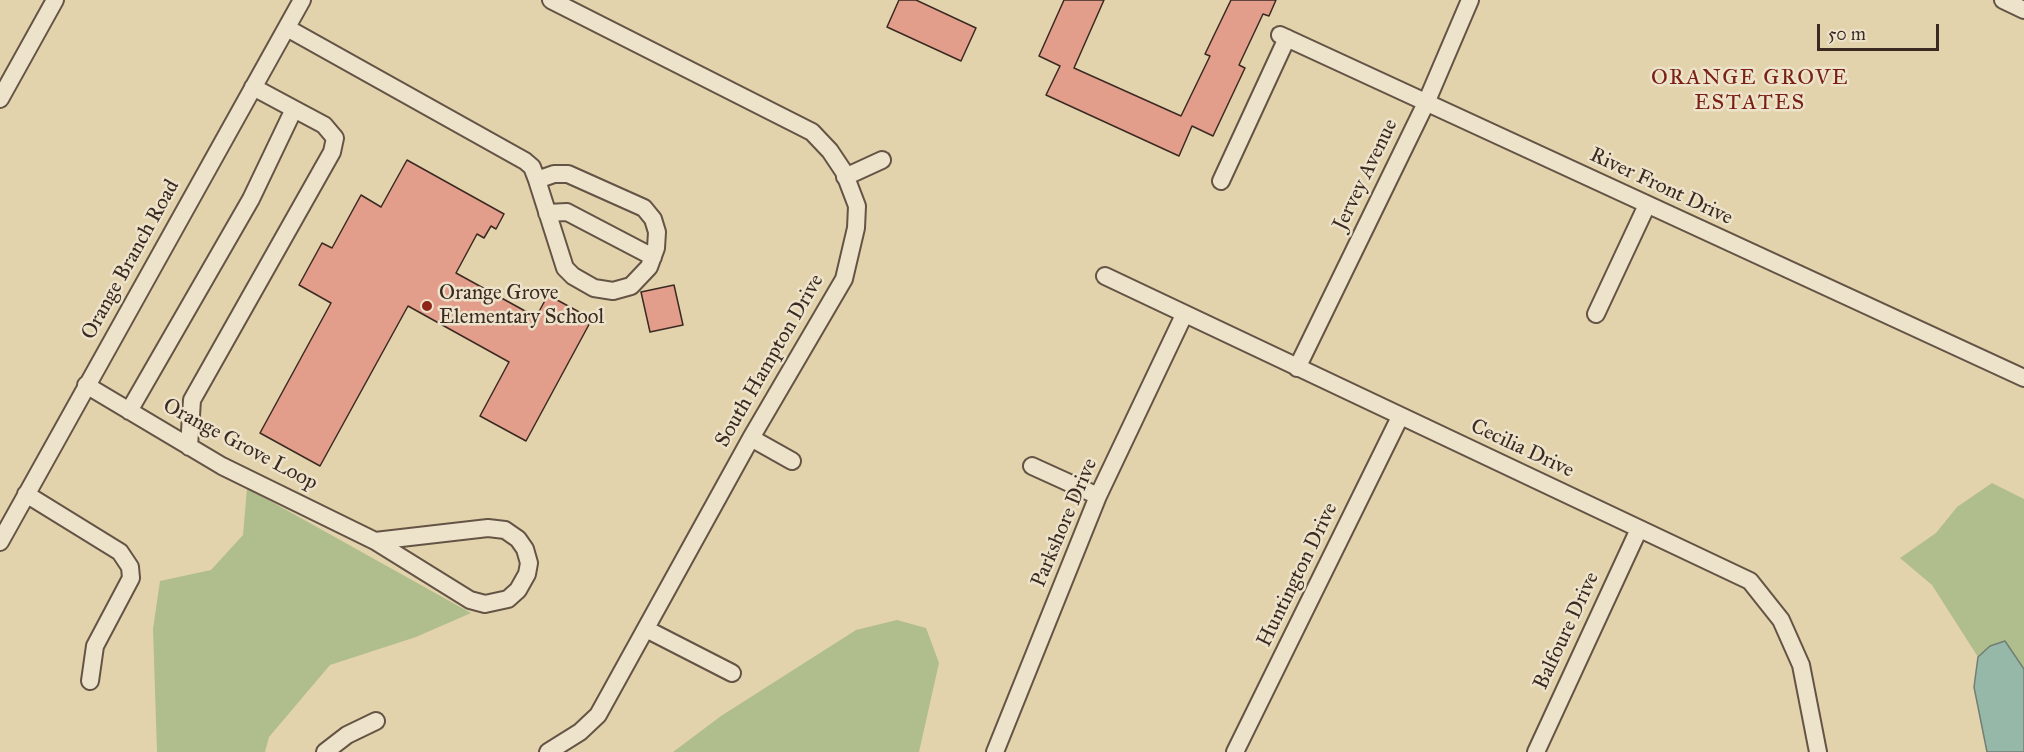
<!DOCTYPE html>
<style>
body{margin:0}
#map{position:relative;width:2024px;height:752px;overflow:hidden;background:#e3d3ad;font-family:"IM FELL Great Primer",serif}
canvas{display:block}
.scale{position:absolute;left:1817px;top:24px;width:122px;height:27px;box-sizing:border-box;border:3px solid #3a2a22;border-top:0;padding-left:8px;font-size:18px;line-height:21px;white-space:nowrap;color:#3a2a22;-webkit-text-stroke:4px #ede2ca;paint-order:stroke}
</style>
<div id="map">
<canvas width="2024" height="752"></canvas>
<div class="scale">50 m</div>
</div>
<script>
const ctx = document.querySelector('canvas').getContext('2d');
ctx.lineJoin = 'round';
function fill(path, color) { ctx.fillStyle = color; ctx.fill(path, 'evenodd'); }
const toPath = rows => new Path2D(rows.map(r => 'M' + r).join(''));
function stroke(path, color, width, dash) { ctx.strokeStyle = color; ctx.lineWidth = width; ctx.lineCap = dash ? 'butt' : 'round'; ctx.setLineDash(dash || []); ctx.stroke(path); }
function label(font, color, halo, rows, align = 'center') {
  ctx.font = font + ' "IM FELL Great Primer",serif'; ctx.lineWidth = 5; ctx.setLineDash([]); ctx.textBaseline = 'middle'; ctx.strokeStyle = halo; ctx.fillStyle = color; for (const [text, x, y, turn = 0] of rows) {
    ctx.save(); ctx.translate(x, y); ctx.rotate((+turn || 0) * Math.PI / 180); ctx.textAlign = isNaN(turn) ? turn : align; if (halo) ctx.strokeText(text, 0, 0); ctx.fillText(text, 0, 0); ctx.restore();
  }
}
fill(toPath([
 [1992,483,2024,499,2024,669,2005,641,1990,646,1978,657,1932,585,1900,558,1936,533,1957,507],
 [247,488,471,613,416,637,330,665,269,737,265,752,157,752,153,629,160,581,211,570,243,535],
 [897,620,926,628,939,663,919,752,673,752,721,716,856,630]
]), '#b0bd8d');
const water = toPath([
 [2005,641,2024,669,2024,752,1987,752,1974,687,1978,657,1990,646,2005,641]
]);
fill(water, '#95b8a9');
stroke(water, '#717f73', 1.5);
const building = toPath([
 [899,0,916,0,976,28,961,61,887,27,899,0],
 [1064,0,1104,0,1074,68,1181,116,1210,56,1205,54,1231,0,1276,0,1269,16,1263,14,1239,65,1245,68,1213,136,1192,126,1179,156,1046,95,1060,66,1039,56,1064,0],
 [407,160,504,214,496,229,491,226,484,238,477,234,456,273,536,317,548,295,592,319,526,441,480,416,509,362,408,306,320,466,260,433,331,303,299,285,322,243,332,248,361,195,381,207,407,160],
 [674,285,683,325,650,332,641,292,674,285]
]);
fill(building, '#e39e8b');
stroke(building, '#3a2a22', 1.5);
const minor = toPath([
 [2003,0,2024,10],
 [287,28,525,161,532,167,537,180,565,268,573,276,594,288,613,291,631,286,649,267,656,248,657,232,653,219,644,208,568,174,554,174,537,180],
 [1280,35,2024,378],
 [0,99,55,0],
 [845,177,882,160],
 [1221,181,1287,38],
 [547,213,567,212,653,257],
 [1105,276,1750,581,1781,620,1801,665,1818,752],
 [1596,314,1647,205],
 [1297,368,1426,103,1470,0],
 [86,385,222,466,375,541,470,600,485,604,508,599,518,590,527,574,529,563,525,549,518,539,505,530,488,528,375,541],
 [129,411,251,199,294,109,253,87],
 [751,438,792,461],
 [189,447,192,400,332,152,335,138,324,125,294,109],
 [1032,466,1098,496],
 [26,494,120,552,130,567,131,578,95,646,90,681],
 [0,542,302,0],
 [646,629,732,673],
 [325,752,347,735,376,721],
 [548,752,580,732,598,715,751,438,844,279,856,228,857,206,844,172,830,151,812,132,551,0],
 [995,752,1098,496,1184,315],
 [1235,752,1400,417],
 [1536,752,1639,529]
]);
stroke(minor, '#645445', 20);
stroke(minor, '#ede2ca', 16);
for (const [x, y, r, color] of [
 [427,306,6,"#8f2418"]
]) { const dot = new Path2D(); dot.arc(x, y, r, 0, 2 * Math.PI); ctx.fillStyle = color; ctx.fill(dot); stroke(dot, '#ede2ca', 2); }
label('21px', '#3a2a22', '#ede2ca', [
 ["Jervey Avenue",1366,175,-64],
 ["River Front Drive",1661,187,25],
 ["Orange Branch Road",131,260,-61],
 ["South Hampton Drive",770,361,-60],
 ["Orange Grove Loop",240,445,28],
 ["Cecilia Drive",1522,449,25],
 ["Parkshore Drive",1065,523,-67],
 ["Huntington Drive",1298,575,-64],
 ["Balfoure Drive",1567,631,-65]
]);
label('21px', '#3a2a22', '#ede2ca', [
 ["Orange Grove",439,294],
 ["Elementary School",439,318]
], 'left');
ctx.letterSpacing = '1.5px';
label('22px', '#7a1f14', '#ede2ca', [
 ["ORANGE GROVE",1750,79],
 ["ESTATES",1750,104]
]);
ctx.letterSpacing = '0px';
</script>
